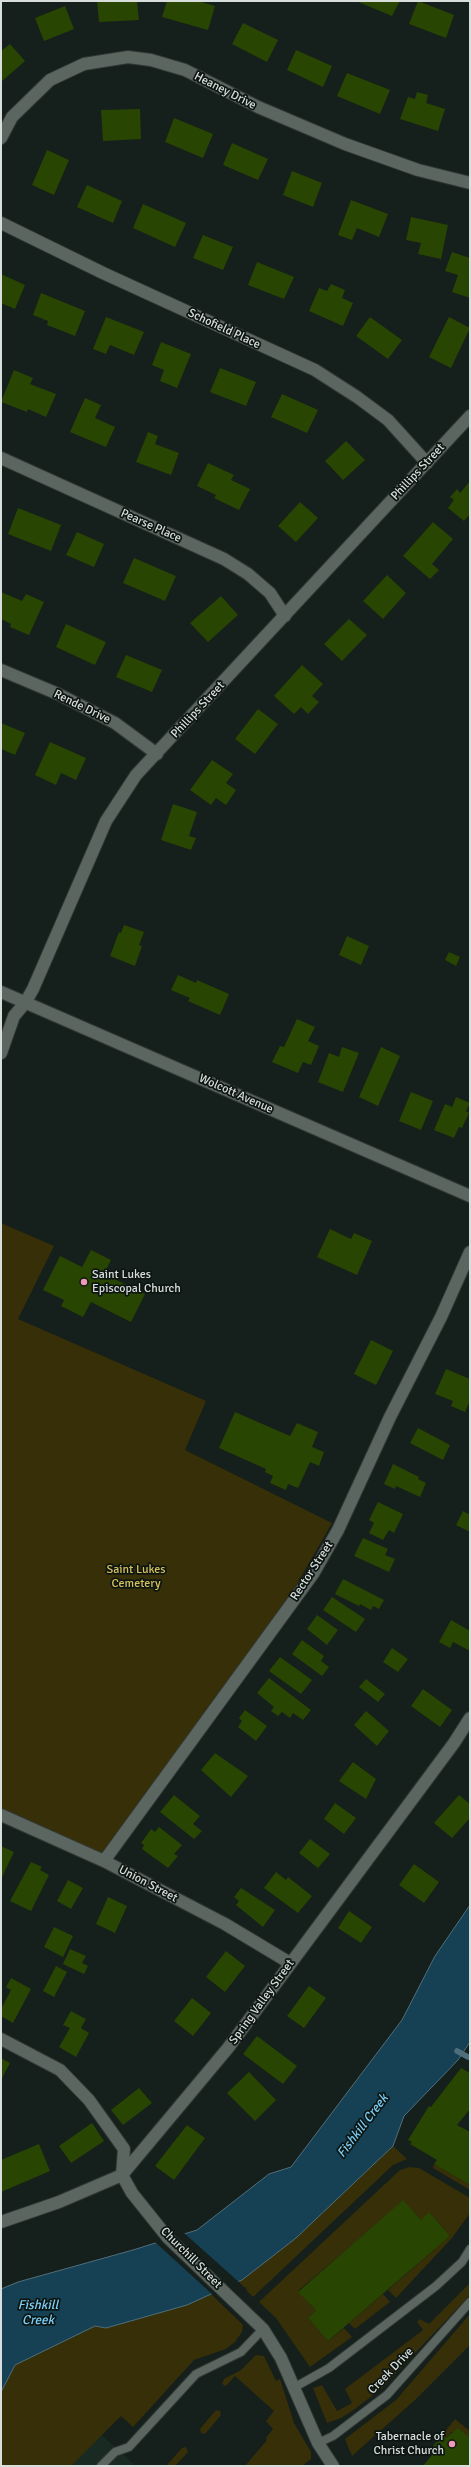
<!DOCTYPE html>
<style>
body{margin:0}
#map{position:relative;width:471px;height:2467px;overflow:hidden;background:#151f1b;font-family:Signika,sans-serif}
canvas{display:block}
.frame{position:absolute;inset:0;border:2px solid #d8dedb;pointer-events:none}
</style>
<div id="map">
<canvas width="471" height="2467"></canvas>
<div class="frame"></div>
</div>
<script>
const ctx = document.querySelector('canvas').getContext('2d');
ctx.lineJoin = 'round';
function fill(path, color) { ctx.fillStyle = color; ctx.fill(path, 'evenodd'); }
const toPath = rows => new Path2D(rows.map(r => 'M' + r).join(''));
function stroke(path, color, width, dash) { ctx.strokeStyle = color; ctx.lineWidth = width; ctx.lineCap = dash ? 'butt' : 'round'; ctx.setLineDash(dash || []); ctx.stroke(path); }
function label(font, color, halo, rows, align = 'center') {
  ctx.font = font + ' Signika,sans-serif'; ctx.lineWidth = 3.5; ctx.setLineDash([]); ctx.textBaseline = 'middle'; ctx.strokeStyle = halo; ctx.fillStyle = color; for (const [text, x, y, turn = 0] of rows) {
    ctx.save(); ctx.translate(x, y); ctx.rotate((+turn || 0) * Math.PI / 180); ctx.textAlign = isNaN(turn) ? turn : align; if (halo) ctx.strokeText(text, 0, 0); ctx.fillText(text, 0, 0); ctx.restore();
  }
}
fill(toPath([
 [73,2409,136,2466,36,2466]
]), '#192a23');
fill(toPath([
 [1,1223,54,1246,18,1319,206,1401,185,1450,332,1523,297,1584,104,1861,1,1815],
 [393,2146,407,2159,393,2165,253,2297,246,2290,247,2287,245,2288,239,2282,296,2238],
 [434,2164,470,2185,470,2190,433,2168],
 [410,2167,419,2168,470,2198,470,2213,452,2238,396,2298,388,2290,450,2236,430,2213,421,2220,403,2201,298,2291,316,2310,308,2318,328,2341,344,2328,352,2337,310,2367,276,2318,259,2302,400,2170],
 [470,2283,470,2295,382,2388,355,2409,341,2418,327,2423,313,2388,322,2385,337,2411,352,2403,345,2389,423,2330,417,2322,420,2319,429,2324],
 [211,2294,243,2325,242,2332,235,2342,226,2349,194,2360,133,2427,121,2416,71,2466,1,2466,1,2392,15,2365,95,2326,106,2328,187,2305],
 [383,2294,390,2302,355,2329,349,2323],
 [470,2314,470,2345,415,2400,352,2456,345,2439,396,2400],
 [256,2355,264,2356,276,2381,280,2379,294,2423,311,2452,311,2459,302,2466,245,2466,267,2440,266,2438,273,2429,266,2421,274,2411,235,2376,226,2386,222,2384,224,2379,241,2370],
 [216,2410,220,2411,221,2415,205,2434,201,2433,200,2429],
 [455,2419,470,2431,470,2438,452,2432,446,2438,442,2435],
 [186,2447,188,2452,175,2466,166,2466,182,2448]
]), '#372f08');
const water = toPath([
 [470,1905,470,2042,458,2060,404,2116,393,2146,296,2238,242,2280,187,2305,106,2328,95,2326,15,2365,1,2392,1,2289,18,2282,133,2250,197,2230,269,2174,291,2167,402,2020,435,1956,470,1905]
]);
fill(water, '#164053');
stroke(water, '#506f7c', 1);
fill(toPath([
 [184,2233,240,2283,213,2295,155,2242]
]), '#151f1b');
stroke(toPath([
 [457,2051,468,2057]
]), '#506f7c', 5.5);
fill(toPath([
 [97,1,137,1,139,20,99,22],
 [167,1,198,1,215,6,208,30,162,17],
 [356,1,400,1,392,16],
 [418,1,454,15,446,38,409,24],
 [65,6,74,29,44,41,35,18],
 [243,23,278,40,267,62,232,44],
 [10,44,25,61,1,82,1,51],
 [296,50,332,66,323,87,287,70],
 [347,73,390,90,380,114,337,96],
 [417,92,428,95,426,103,445,109,438,131,400,119,408,97,415,99],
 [140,109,141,139,103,141,101,110],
 [174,118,213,134,203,158,165,142],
 [232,143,268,159,258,180,223,165],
 [47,150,69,160,54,195,32,185],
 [292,171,322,183,313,207,283,195],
 [87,185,122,201,113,223,77,207],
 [351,200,388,214,379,237,357,228,352,240,338,235],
 [143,204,186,223,175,247,133,228],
 [411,217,448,225,441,259,418,254,421,243,406,240],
 [203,235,233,247,223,270,193,258],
 [452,252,470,258,470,298,452,292,458,275,445,271],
 [257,262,294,277,284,299,248,285],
 [1,274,25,285,15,309,1,303],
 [331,284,345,290,342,298,353,303,343,326,309,311,319,288,327,291],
 [41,293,85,311,75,336,47,325,48,321,33,315],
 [106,317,144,332,134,355,110,345,106,354,93,349],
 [370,317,402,340,388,359,356,336],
 [449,317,470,328,451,368,429,357],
 [161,342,191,354,177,388,160,381,164,370,152,365],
 [220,368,256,382,246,406,210,392],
 [14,370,33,378,30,384,56,394,46,417,28,409,27,412,1,402],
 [282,394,318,410,307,433,271,417],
 [85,398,101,405,95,418,115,427,106,447,70,432],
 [148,432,158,436,155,444,179,453,171,475,136,462],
 [346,441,365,460,343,480,325,461],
 [208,463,234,475,231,480,250,489,239,510,214,498,216,495,197,486],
 [470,481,470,514,464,521,448,508,454,500,450,497,457,489,460,493],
 [300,502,318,518,296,542,278,526],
 [18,508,61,525,51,551,8,534],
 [433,522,453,539,432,564,439,570,430,579,403,556],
 [77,532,104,544,94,567,66,555],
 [134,558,176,576,165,601,123,583],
 [387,575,406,593,383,619,363,601],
 [1,592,22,601,26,594,44,602,29,635,10,627,11,624,1,619],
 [221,596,238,615,208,642,190,623],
 [349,619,367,635,342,661,324,644],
 [66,624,106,642,95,665,56,647],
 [126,655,162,670,152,692,116,677],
 [302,665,323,684,312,696,319,702,308,714,301,707,294,714,274,696],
 [258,709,278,724,255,754,235,739],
 [1,723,25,733,15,755,1,749],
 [50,742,86,758,76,780,61,773,56,785,35,775],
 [212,760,233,774,226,783,236,790,226,805,216,798,211,805,190,790],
 [173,804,197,812,189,836,196,838,191,850,161,840],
 [124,925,144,932,139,945,142,946,135,966,110,956,119,932,121,933],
 [347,936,369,946,361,965,339,955],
 [449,952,460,957,456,966,445,960],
 [178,975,196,983,197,980,229,994,220,1015,188,1001,190,998,171,990],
 [297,1019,315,1027,308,1041,319,1046,311,1065,303,1062,298,1073,272,1062,280,1046,284,1047],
 [342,1047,359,1053,343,1092,318,1082,329,1053,339,1057],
 [381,1047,400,1056,378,1106,359,1097],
 [411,1092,433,1101,421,1130,399,1121],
 [456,1097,470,1103,466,1111,469,1113,462,1128,459,1127,454,1138,434,1130,445,1104,452,1107],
 [330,1229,351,1239,354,1233,372,1241,357,1275,317,1257],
 [91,1250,111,1260,104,1274,145,1294,131,1322,91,1302,83,1317,61,1306,64,1300,43,1290,60,1256,82,1267],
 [371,1340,393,1351,376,1385,354,1374],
 [446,1369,470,1379,470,1400,465,1412,451,1406,453,1401,435,1394],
 [235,1412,290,1436,297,1423,318,1432,312,1447,324,1452,319,1466,310,1462,298,1488,288,1484,286,1490,270,1483,273,1476,265,1472,266,1469,219,1448],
 [418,1428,450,1445,443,1460,410,1443],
 [393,1464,419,1477,418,1479,426,1483,420,1497,396,1486,395,1489,384,1484],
 [378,1502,403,1514,394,1533,389,1530,383,1540,369,1533,374,1523,369,1520],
 [463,1511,470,1515,470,1532,456,1525],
 [363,1538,388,1549,385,1555,395,1559,389,1572,354,1556],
 [343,1579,384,1600,379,1609,373,1606,371,1610,360,1604,359,1606,335,1594],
 [332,1597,365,1619,356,1632,323,1610],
 [317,1615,338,1630,327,1645,307,1629],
 [451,1620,470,1631,470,1651,453,1642,450,1648,439,1642],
 [302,1640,324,1656,321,1661,329,1667,322,1676,292,1654],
 [392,1648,408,1659,398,1672,383,1662],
 [280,1657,312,1680,301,1694,269,1671],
 [269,1678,311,1710,303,1720,293,1713,290,1718,282,1712,278,1716,271,1711,274,1707,257,1693],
 [366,1679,385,1694,378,1702,359,1687],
 [423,1689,452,1710,440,1727,411,1706],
 [245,1710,267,1726,256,1741,238,1727,242,1721,239,1718],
 [366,1711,389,1731,377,1746,354,1725],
 [215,1753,248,1776,231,1797,201,1770],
 [353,1762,376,1779,366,1799,339,1781],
 [174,1795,200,1816,193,1824,202,1831,194,1839,160,1812],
 [459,1795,470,1804,470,1818,452,1838,434,1823],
 [335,1803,356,1818,344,1834,324,1819],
 [159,1827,182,1845,174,1854,178,1856,168,1868,142,1849,144,1845,141,1843,151,1829,155,1832],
 [310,1839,330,1854,318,1868,299,1853],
 [1,1846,14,1852,1,1879],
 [31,1862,42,1867,40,1870,49,1875,31,1911,10,1901],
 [414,1864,439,1882,424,1903,399,1885],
 [276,1872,286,1880,288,1877,312,1896,298,1913,264,1888],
 [68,1880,83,1888,71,1909,57,1901],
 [241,1888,275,1910,263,1927,236,1905,239,1901,234,1897],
 [108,1897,127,1906,115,1933,96,1924],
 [349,1911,372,1927,361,1943,338,1928],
 [54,1927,73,1936,63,1957,44,1947],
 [70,1949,86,1956,82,1963,88,1966,84,1974,63,1964],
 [226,1951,245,1966,225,1992,206,1977],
 [56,1966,67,1972,54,1997,43,1991],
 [11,1978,31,1989,13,2023,1,2016,1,2009,11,1990,6,1987],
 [309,1986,326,1998,304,2028,287,2016],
 [192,1998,211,2013,193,2036,174,2021],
 [71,2011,86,2019,81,2028,89,2033,76,2057,59,2047,70,2028,63,2025],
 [257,2036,297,2066,283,2084,243,2054],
 [1,2058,10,2063,1,2080],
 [461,2068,470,2073,470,2109,457,2125,470,2132,470,2185,434,2164,437,2160,410,2144,412,2142,408,2140,429,2106,431,2107],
 [249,2072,276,2100,255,2121,227,2093],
 [139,2088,152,2103,123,2125,111,2110],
 [92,2123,104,2141,71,2163,59,2146],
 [187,2125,205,2138,174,2180,155,2166],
 [39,2144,50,2171,1,2192,1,2160],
 [403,2200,421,2220,429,2212,450,2236,328,2341,308,2318,316,2310,298,2292],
 [458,2428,470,2438,470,2466,423,2466,433,2454,429,2451,442,2435,446,2438]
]), '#294502');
const lane = toPath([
 [295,2387,329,2368,436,2286,462,2262,470,2249],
 [318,2443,333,2436,387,2395,470,2302],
 [101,2466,115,2452,129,2447,196,2374,241,2352,263,2329]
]);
const street = toPath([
 [1,138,12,117,50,80,84,64,128,57,151,60,185,70,258,107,345,144,418,170,470,183],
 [1,223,103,273,315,370,357,397,388,420,427,463],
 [1,458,224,559,248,574,270,593,285,616],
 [1,670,58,694,115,723,157,754],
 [1,1053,14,1016,25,1003,33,989,106,821,136,775,470,416],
 [1,1815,104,1861,225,1924,290,1963],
 [104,1861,313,1574,338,1530,390,1417,441,1317,470,1252],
 [1,2039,60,2070,89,2100,124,2149,122,2175,132,2193,168,2238,263,2329,281,2358,318,2443,333,2466],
 [1,2222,59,2202,122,2175,228,2048,454,1743,470,1718]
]);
const secondary = toPath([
 [1,992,470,1196]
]);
stroke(lane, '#323835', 10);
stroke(street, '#323835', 14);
stroke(secondary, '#323835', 14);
stroke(lane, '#5b6660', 8);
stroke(street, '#5b6660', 12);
stroke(secondary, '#5b6660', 12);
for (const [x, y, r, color] of [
 [84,1282,4,"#ef9ab8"],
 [452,2444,4,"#ef9ab8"]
]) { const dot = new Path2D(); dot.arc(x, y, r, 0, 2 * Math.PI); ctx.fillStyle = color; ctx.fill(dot); stroke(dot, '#0d1612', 1.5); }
label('12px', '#d8dedb', '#0d1612', [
 ["Heaney Drive",225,91,27],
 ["Schofield Place",224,329,25],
 ["Phillips Street",418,472,-47],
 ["Pearse Place",151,526,24],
 ["Rende Drive",82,707,26],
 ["Phillips Street",198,710,-47],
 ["Wolcott Avenue",236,1094,24],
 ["Rector Street",312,1571,-57],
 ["Union Street",148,1884,28],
 ["Spring Valley Street",262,2002,-54],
 ["Churchill Street",191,2258,45],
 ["Creek Drive",391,2371,-46]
]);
label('12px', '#d8dedb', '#0d1612', [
 ["Saint Lukes",92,1275],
 ["Episcopal Church",92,1289],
 ["Tabernacle of",444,2437,"right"],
 ["Christ Church",444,2451,"right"]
], 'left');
label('12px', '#d6c05a', '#0d1612', [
 ["Saint Lukes",136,1570],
 ["Cemetery",136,1584]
]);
label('italic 13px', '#7bcef7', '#0d1612', [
 ["Fishkill Creek",363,2126,-53],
 ["Fishkill",38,2306],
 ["Creek",38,2321]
]);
</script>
